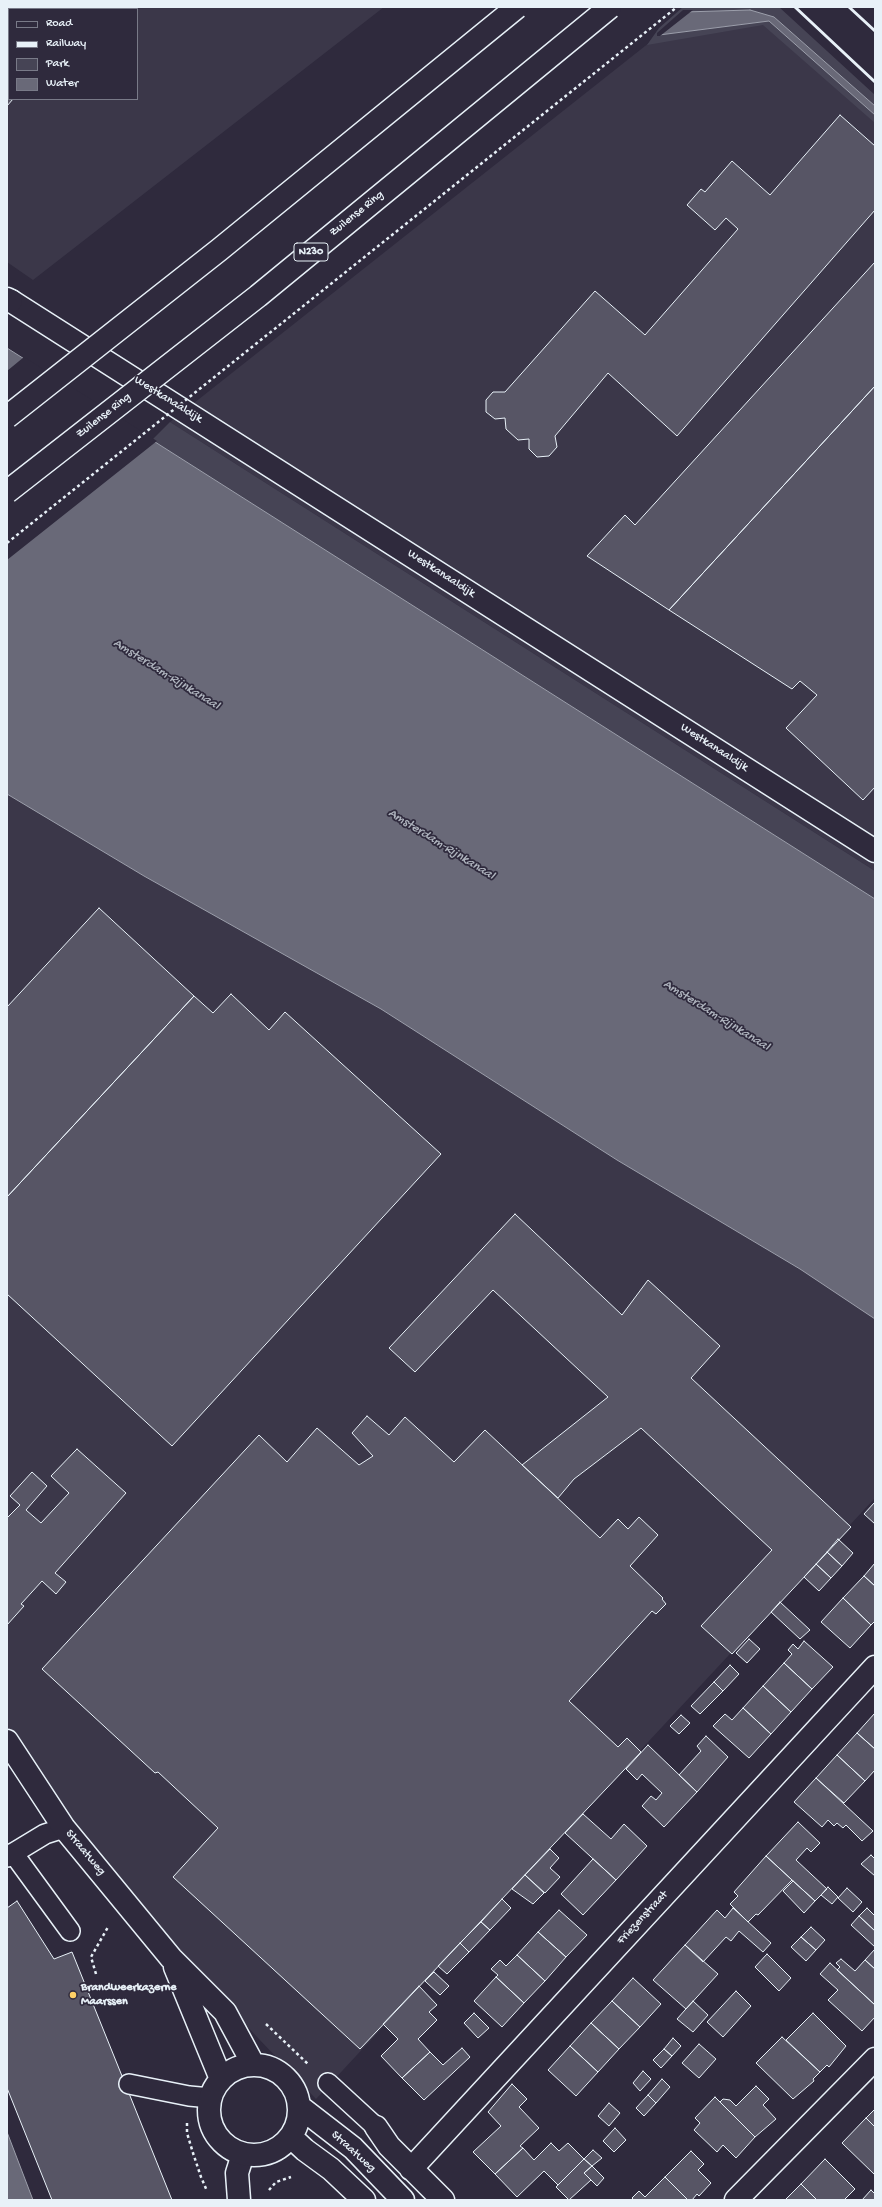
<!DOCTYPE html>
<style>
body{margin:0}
#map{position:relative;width:882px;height:2207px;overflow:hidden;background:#2f2a3d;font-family:"Gochi Hand",sans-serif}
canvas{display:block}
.frame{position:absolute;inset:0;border:8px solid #e8f1f8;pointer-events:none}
.legend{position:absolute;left:8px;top:8px;width:130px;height:92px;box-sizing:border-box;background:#2f2a3d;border:1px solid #797a88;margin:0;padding:5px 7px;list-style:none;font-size:12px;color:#e8f1f8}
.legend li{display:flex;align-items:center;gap:8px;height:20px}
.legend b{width:20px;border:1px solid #797a88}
</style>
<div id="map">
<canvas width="882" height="2207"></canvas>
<div class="frame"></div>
<ul class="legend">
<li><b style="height:5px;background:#2f2a3d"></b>Road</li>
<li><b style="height:5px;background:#e8f1f8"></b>Railway</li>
<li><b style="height:11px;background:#464455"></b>Park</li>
<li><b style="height:11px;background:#696978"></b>Water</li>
</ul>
</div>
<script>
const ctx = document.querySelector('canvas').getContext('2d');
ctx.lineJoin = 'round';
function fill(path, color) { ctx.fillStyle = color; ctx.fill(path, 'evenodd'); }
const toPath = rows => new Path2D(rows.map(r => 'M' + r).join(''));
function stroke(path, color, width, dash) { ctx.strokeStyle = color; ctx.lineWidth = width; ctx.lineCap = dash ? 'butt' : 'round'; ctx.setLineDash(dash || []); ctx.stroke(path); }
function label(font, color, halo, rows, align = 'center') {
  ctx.font = font + ' "Gochi Hand",sans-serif'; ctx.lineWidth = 3.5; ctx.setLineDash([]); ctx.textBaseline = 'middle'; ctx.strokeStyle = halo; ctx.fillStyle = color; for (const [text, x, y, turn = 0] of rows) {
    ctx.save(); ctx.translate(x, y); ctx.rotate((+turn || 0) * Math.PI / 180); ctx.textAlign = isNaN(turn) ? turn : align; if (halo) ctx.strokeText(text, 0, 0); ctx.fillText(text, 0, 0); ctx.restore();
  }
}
fill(toPath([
 [7,7,384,7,33,280,7,262],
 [9,9,137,9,137,99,9,99],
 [769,21,875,115,875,871,170,422,659,35],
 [7,794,144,876,381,1009,617,1160,800,1269,875,1319,875,1498,316,2099,183,1959,7,1746]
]), '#3b3749');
fill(toPath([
 [683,7,779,7,875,95,875,106,774,17,660,35,769,21,875,115,875,123,763,25,647,45,659,28],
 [170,422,875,871,875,899,152,440]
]), '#464455');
const water = toPath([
 [750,10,774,17,875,106,875,115,769,21,659,35,684,12,750,10],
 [7,348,875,899,875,1319,800,1269,617,1160,381,1009,144,876,7,794,7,348],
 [7,2132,33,2200,7,2200,7,2132]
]);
fill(water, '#696978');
stroke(water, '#9c9fab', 1);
fill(toPath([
 [683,10,693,10,660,36,657,36,657,33],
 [24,357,157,441,7,560,7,371]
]), '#2f2a3d');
const building = toPath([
 [7,7,95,7,93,9,9,9,9,99,13,99,7,106,7,7],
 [840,115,875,146,875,210,677,436,608,373,555,436,557,447,549,456,537,457,529,449,529,439,518,440,506,429,505,418,495,419,486,412,486,400,493,392,505,392,595,291,645,335,738,229,726,218,715,230,687,205,701,189,705,192,732,161,770,195,840,115],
 [875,262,875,386,669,610,587,556,625,515,635,525,875,262],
 [875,386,875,787,863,800,786,728,817,695,800,681,792,689,669,610,875,386],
 [99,908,194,996,7,1197,7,1007,99,908],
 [231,994,269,1030,285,1012,441,1154,172,1446,7,1294,7,1197,194,996,213,1013,231,994],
 [515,1214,622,1315,648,1280,720,1346,691,1378,851,1527,732,1654,701,1626,772,1550,641,1428,574,1479,558,1498,522,1465,608,1397,493,1290,415,1372,389,1348,515,1214],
 [367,1416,389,1435,405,1417,454,1462,485,1430,600,1538,618,1519,628,1529,639,1517,658,1535,630,1566,663,1598,662,1599,666,1604,656,1614,652,1611,569,1701,618,1747,627,1738,641,1752,360,2049,173,1877,218,1828,158,1772,155,1773,42,1669,259,1435,287,1462,317,1428,359,1465,373,1456,352,1433,367,1416],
 [77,1449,126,1493,55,1573,66,1582,56,1594,42,1581,21,1604,24,1606,7,1625,7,1518,20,1505,10,1496,32,1472,47,1486,26,1510,41,1523,69,1493,51,1476,77,1449],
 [875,1502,875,1524,864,1514,875,1502],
 [838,1539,853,1553,842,1566,827,1552,838,1539],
 [827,1552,842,1566,831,1578,816,1564,827,1552],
 [875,1563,875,1586,864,1576,875,1563],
 [816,1564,831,1578,819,1591,804,1577,816,1564],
 [864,1576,875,1586,875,1621,871,1625,843,1598,864,1576],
 [843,1598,871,1625,850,1648,821,1622,843,1598],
 [780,1602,810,1630,800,1639,771,1612,780,1602],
 [749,1639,760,1649,747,1663,736,1653,749,1639],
 [804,1641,833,1667,812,1689,784,1663,792,1654,788,1650,793,1644,798,1649,804,1641],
 [784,1663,812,1689,791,1712,763,1686,784,1663],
 [730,1665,739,1674,723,1691,714,1682,730,1665],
 [714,1682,723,1691,700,1714,691,1706,714,1682],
 [763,1686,791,1712,771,1734,743,1708,763,1686],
 [743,1708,771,1734,749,1758,713,1726,725,1714,732,1720,743,1708],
 [875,1713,875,1749,857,1733,875,1713],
 [681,1715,690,1723,679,1734,670,1726,681,1715],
 [857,1733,875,1749,875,1770,865,1781,837,1755,857,1733],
 [706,1736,728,1757,697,1792,679,1775,701,1751,697,1746,706,1736],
 [648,1745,697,1792,664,1827,642,1806,651,1796,656,1800,662,1793,642,1774,637,1780,626,1769,648,1745],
 [837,1755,865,1781,844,1803,816,1778,837,1755],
 [816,1778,873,1831,862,1841,846,1825,843,1828,837,1823,834,1826,828,1820,822,1827,794,1802,816,1778],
 [583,1814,611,1839,624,1824,647,1846,616,1880,565,1833,583,1814],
 [798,1822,820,1843,811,1852,807,1848,796,1860,827,1889,815,1901,766,1856,798,1822],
 [550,1849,559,1858,550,1868,560,1877,545,1893,525,1875,550,1849],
 [871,1855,875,1859,875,1876,861,1864,871,1855],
 [766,1856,792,1880,758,1915,756,1914,748,1922,730,1904,738,1896,734,1892,766,1856],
 [593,1859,616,1880,583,1915,561,1894,593,1859],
 [525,1875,544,1893,533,1904,512,1889,525,1875],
 [793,1881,815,1901,804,1913,783,1891,793,1881],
 [828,1887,838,1897,832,1904,821,1895,828,1887],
 [847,1888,862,1902,853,1912,838,1898,847,1888],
 [502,1899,511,1908,490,1930,481,1922,502,1899],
 [17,1901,54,1959,72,1952,172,2200,52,2200,7,2088,7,1908,17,1901],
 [733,1908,771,1943,763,1952,739,1931,731,1941,726,1937,703,1962,685,1945,717,1910,725,1918,733,1908],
 [867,1908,875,1916,875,1931,859,1916,867,1908],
 [559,1910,587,1935,566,1957,538,1932,559,1910],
 [859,1916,875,1931,875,1947,851,1925,859,1916],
 [481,1922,490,1930,469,1952,460,1943,481,1922],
 [811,1927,825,1940,816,1950,801,1937,811,1927],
 [538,1932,566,1957,545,1981,517,1955,538,1932],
 [801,1937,816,1950,806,1961,791,1947,801,1937],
 [460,1943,469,1952,447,1974,438,1966,460,1943],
 [685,1945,718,1974,686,2009,653,1980,685,1945],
 [875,1949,875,1969,865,1960,875,1949],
 [767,1954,791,1978,779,1991,755,1967,767,1954],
 [517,1955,545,1981,524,2003,496,1977,498,1975,491,1969,500,1960,506,1966,517,1955],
 [841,1959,855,1971,865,1960,875,1969,875,2005,837,1970,840,1967,836,1963,841,1959],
 [830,1963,875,2005,875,2017,862,2031,828,2000,838,1990,820,1974,830,1963],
 [434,1972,449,1986,440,1995,425,1981,434,1972],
 [496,1977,524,2003,502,2027,474,2001,496,1977],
 [633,1978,661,2004,640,2027,612,2001,633,1978],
 [419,1986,437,2005,429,2012,437,2020,418,2039,430,2052,402,2078,381,2056,398,2039,383,2024,419,1986],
 [736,1991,751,2006,723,2037,707,2022,736,1991],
 [612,2001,640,2027,619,2049,591,2023,612,2001],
 [693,2001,708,2015,693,2032,677,2019,693,2001],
 [474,2013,489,2028,478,2038,464,2023,474,2013],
 [813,2013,846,2046,829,2067,827,2065,820,2072,786,2040,813,2013],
 [591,2023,619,2049,598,2072,570,2046,591,2023],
 [782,2037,820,2072,813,2079,814,2081,793,2099,756,2063,782,2037],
 [673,2038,681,2046,672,2056,664,2049,673,2038],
 [699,2044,716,2059,699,2078,682,2063,699,2044],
 [570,2046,598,2072,576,2096,548,2070,570,2046],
 [462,2048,470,2057,424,2100,402,2078,430,2052,443,2065,462,2048],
 [664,2049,672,2056,661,2068,653,2060,664,2049],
 [643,2071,651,2079,640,2091,633,2083,643,2071],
 [662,2079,670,2087,656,2103,648,2095,662,2079],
 [512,2084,527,2099,519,2107,539,2128,520,2146,523,2148,495,2174,473,2152,501,2126,488,2112,512,2084],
 [756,2086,769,2099,763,2105,776,2119,755,2137,720,2102,723,2099,730,2100,736,2106,756,2086],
 [648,2095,656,2103,644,2116,636,2108,648,2095],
 [715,2097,755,2137,736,2158,723,2145,717,2152,694,2130,700,2123,695,2118,715,2097],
 [609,2103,620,2113,609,2126,598,2116,609,2103],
 [875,2109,875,2127,866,2118,875,2109],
 [866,2118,875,2127,875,2175,842,2143,866,2118],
 [615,2128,626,2140,614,2152,603,2141,615,2128],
 [551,2143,559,2151,568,2143,584,2159,558,2185,544,2171,517,2197,495,2174,523,2148,534,2160,551,2143],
 [593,2150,602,2158,592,2166,584,2159,593,2150],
 [691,2151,704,2164,698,2170,711,2183,699,2196,697,2194,692,2200,688,2200,665,2177,691,2151],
 [584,2159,592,2166,584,2173,591,2180,569,2200,556,2187,584,2159],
 [825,2159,855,2189,844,2200,817,2200,801,2184,825,2159],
 [592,2166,604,2178,597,2186,584,2173,592,2166],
 [665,2177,688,2200,634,2200,632,2198,639,2191,645,2197,665,2177],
 [801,2184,817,2200,785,2200,801,2184],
 [871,2190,875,2194,875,2200,862,2200,871,2190]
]);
fill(building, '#575565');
stroke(building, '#e8f1f8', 1);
const lane = toPath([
 [13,1853,70,1931],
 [7,1857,45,1834,64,1828],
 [328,2083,376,2127],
 [129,2084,189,2096,211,2098]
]);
const street = toPath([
 [11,301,875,851],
 [376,2127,389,2146,443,2200],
 [411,2169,875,1667],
 [239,2200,237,2173,243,2154],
 [736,2200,875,2059]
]);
const secondary = toPath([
 [7,299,11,301],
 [7,1741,64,1828,171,1958,225,2012,253,2064],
 [175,1967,221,2079],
 '209 2110a45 45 0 1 1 90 0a45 45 0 1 1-90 0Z',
 [300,2107,353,2148,403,2200],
 [291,2137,305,2150,331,2169,364,2200]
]);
stroke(lane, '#e8f1f8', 22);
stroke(street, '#e8f1f8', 25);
stroke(secondary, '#e8f1f8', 25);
stroke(toPath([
 [96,1974,91,1957,108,1927],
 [266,2024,309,2065],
 [187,2123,187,2133,193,2153,201,2177,207,2191],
 [269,2190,276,2182,291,2177]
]), '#e8f1f8', 2.5, [3, 3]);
stroke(lane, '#2f2a3d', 19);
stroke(street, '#2f2a3d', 22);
stroke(secondary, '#2f2a3d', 22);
stroke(toPath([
 [795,7,875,82],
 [849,7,875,31]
]), '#e8f1f8', 3);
const primaryBridge = toPath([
 [7,417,219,250,517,7],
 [7,492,258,296,610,7]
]);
stroke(primaryBridge, '#e8f1f8', 25, []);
stroke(toPath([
 [7,543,677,7]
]), '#e8f1f8', 2.5, [3, 3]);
stroke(primaryBridge, '#2f2a3d', 22);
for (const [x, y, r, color] of [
 [73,1995,4,"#ffd166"]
]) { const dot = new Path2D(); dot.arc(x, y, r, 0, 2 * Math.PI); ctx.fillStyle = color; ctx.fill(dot); stroke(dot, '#2f2a3d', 1.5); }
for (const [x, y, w] of [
 [311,252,34]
]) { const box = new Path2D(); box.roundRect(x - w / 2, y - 9, w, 18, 3); ctx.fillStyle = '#2f2a3d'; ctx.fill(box); stroke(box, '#e8f1f8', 1); }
label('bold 11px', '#e8f1f8', null, [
 ["N230",311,252]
]);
label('12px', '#e8f1f8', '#2f2a3d', [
 ["Zuilense Ring",357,214,-39],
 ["Westkanaaldijk",168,400,32],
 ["Zuilense Ring",104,416,-38],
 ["Westkanaaldijk",441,574,33],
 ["Westkanaaldijk",714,748,33],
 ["Straatweg",85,1853,50],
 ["Friezenstraat",643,1918,-47],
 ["Straatweg",353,2152,42]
]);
label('bold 12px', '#e8f1f8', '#2f2a3d', [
 ["Brandweerkazerne",81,1988],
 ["Maarssen",81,2002]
], 'left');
label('italic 13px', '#afb4be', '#2f2a3d', [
 ["Amsterdam-Rijnkanaal",166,675,32],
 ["Amsterdam-Rijnkanaal",441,845,32],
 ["Amsterdam-Rijnkanaal",716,1016,32]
]);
</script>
